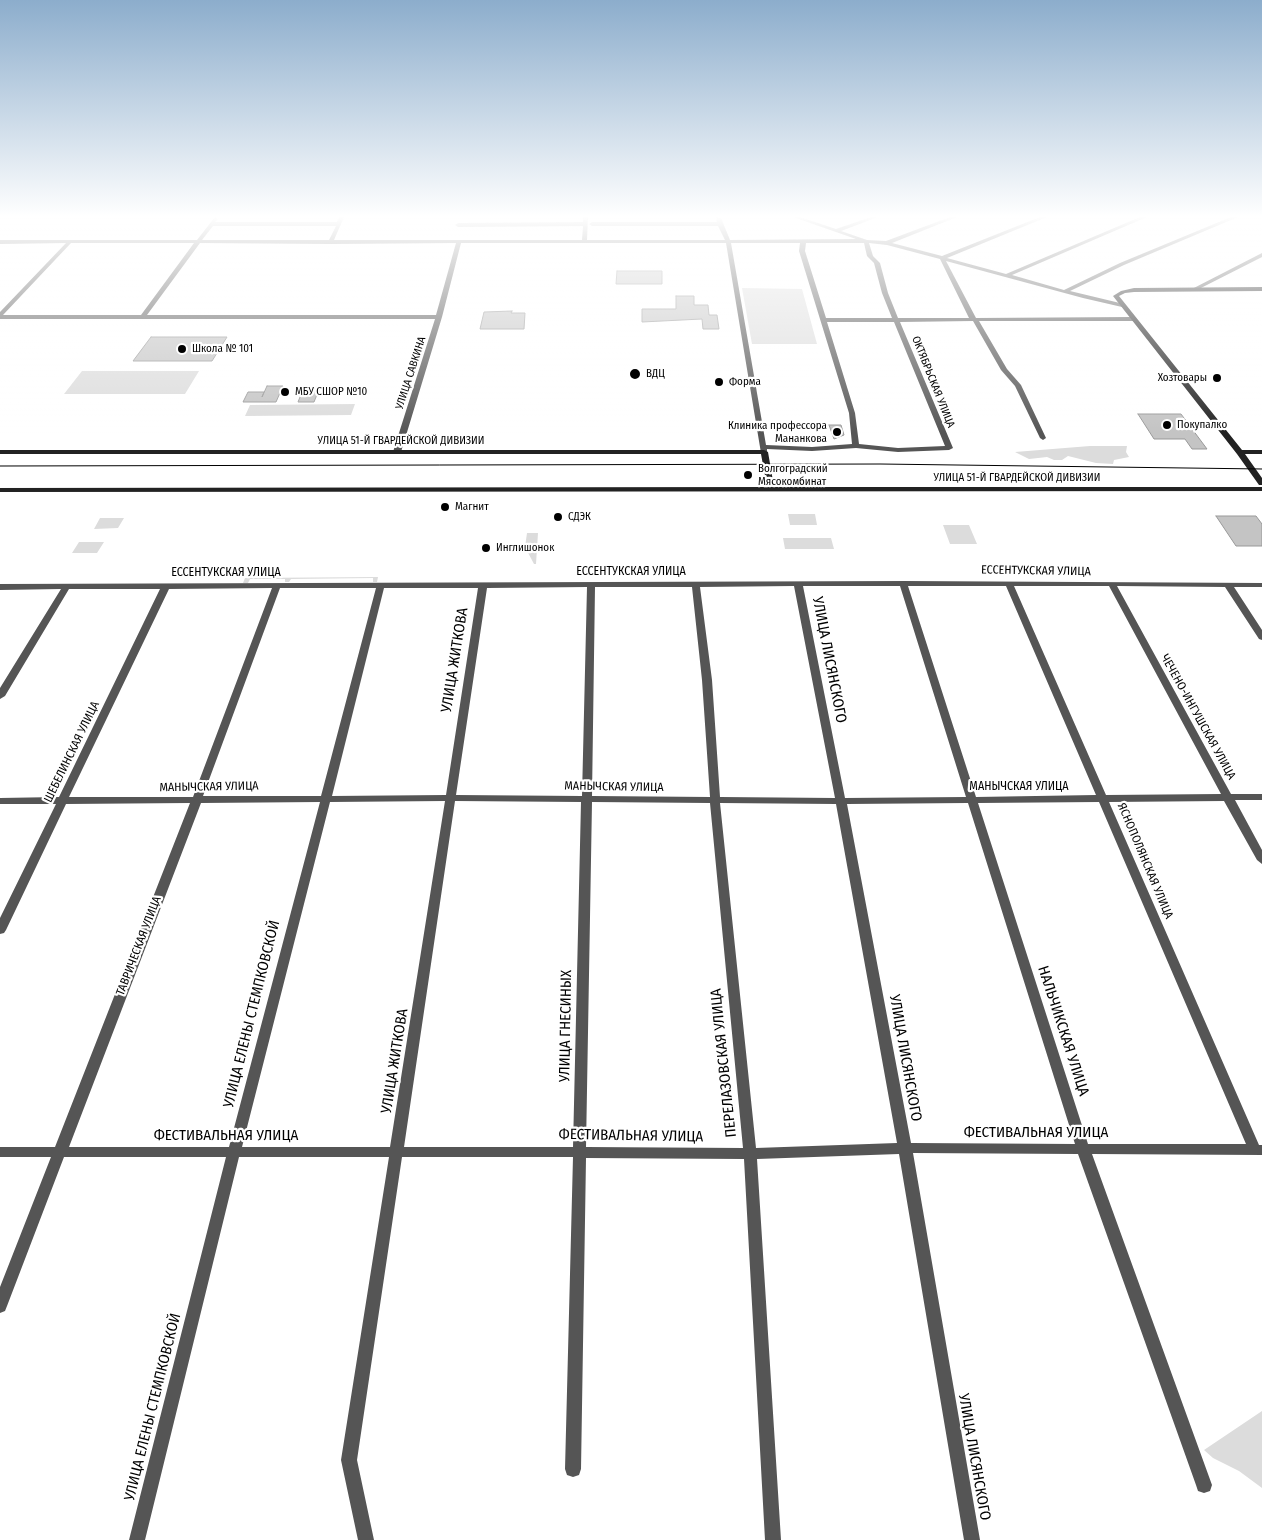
<!DOCTYPE html>
<meta charset="utf-8">
<style>
body{margin:0}
canvas{display:block;background:#fff}
</style>
<canvas width="1262" height="1540"></canvas>
<script>
const ctx = document.querySelector('canvas').getContext('2d');
ctx.lineJoin = 'round';
function fill(path, color) { ctx.fillStyle = color; ctx.fill(path, 'evenodd'); }
const toPath = rows => new Path2D(rows.map(r => 'M' + r).join(''));
function stroke(path, color, width, dash) { ctx.strokeStyle = color; ctx.lineWidth = width; ctx.lineCap = dash ? 'butt' : 'round'; ctx.setLineDash(dash || []); ctx.stroke(path); }
function label(font, color, halo, rows, align = 'center') {
  ctx.font = font + ' "Fira Sans Condensed",sans-serif'; ctx.lineWidth = 4.5; ctx.setLineDash([]); ctx.textBaseline = 'middle'; ctx.strokeStyle = halo; ctx.fillStyle = color; for (const [text, x, y, turn = 0] of rows) {
    ctx.save(); ctx.translate(x, y); ctx.rotate((+turn || 0) * Math.PI / 180); ctx.textAlign = isNaN(turn) ? turn : align; if (halo) ctx.strokeText(text, 0, 0); ctx.fillText(text, 0, 0); ctx.restore();
  }
}
fill(toPath([
 [742,288,802,289,817,344,752,344],
 [82,371,199,371,185,394,64,394],
 [355,404,351,415,245,416,250,405],
 [1090,446,1127,446,1126,452,1129,457,1114,460,1113,464,1096,463,1068,456,1062,460,1054,460,1047,457,1029,459,1015,452],
 [788,514,815,514,817,525,790,525],
 [100,518,124,518,118,528,94,529],
 [943,525,969,525,977,544,950,544],
 [527,533,538,533,536,564,534,564,525,547],
 [783,538,831,538,834,549,785,549],
 [79,542,104,542,97,553,72,553],
 [378,577,377,582,373,582,373,578,291,579,289,582,285,582,285,579,250,579,248,583,243,583,245,578],
 [1262,1411,1262,1488,1239,1471,1213,1458,1204,1450]
]), '#dcdcdc');
const building = toPath([
 [617,271,662,271,662,284,616,284,617,271],
 [676,296,694,296,694,305,708,305,709,315,717,315,719,329,703,329,702,319,642,322,642,309,676,309,676,296],
 [512,311,511,313,525,313,524,329,480,329,484,312,512,311],
 [151,337,227,337,212,361,133,361,151,337],
 [267,386,283,386,276,402,243,402,248,392,264,392,262,397,267,386],
 [304,387,320,387,314,402,298,402,304,387],
 [1138,414,1181,414,1207,449,1192,449,1185,439,1154,439,1138,414],
 [829,425,841,425,844,435,834,439,829,425],
 [1216,516,1256,516,1262,524,1262,546,1236,546,1216,516]
]);
fill(building, '#c4c4c4');
stroke(building, '#999', 1);
fill(toPath([
 [215,217,218,219,215,222,337,222,339,217,344,217,334,240,582,240,583,226,458,227,455,225,458,223,583,222,583,217,588,217,587,240,725,240,718,226,592,226,589,224,592,222,717,222,716,217,721,218,730,240,856,239,793,217,800,217,836,229,871,217,878,217,841,231,867,240,886,241,950,217,957,217,892,243,942,256,1040,217,1047,217,947,258,1006,274,1140,217,1147,217,1012,275,1064,290,1120,263,1231,217,1238,217,1124,265,1070,291,1124,304,1124,306,1122,307,1083,298,946,261,976,318,1133,317,1136,319,1133,321,979,321,1007,369,1021,385,1046,438,1043,440,1040,438,1015,386,1001,370,973,321,900,322,953,448,949,450,898,452,856,448,812,451,767,449,767,453,761,453,726,243,461,243,442,317,401,452,397,454,393,452,435,319,0,319,0,312,66,243,0,244,0,240,197,240,215,217],
 [213,226,336,226,329,240,202,240,213,226],
 [71,243,194,243,141,315,3,315,71,243],
 [200,243,331,244,456,243,436,315,147,315,200,243],
 [731,243,800,243,799,251,849,413,852,444,812,447,766,445,731,243],
 [806,243,864,243,867,256,874,263,882,293,892,318,826,318,805,251,806,243],
 [869,243,887,245,940,259,969,318,898,318,888,293,880,263,873,256,869,243],
 [827,322,894,322,945,446,898,448,859,444,855,413,827,322],
 [1262,253,1262,257,1195,291,1190,290,1262,253],
 [905,581,1262,583,1262,587,1234,587,1262,630,1262,640,1259,639,1225,587,1117,586,1231,794,1262,794,1262,800,1235,800,1262,850,1262,864,1257,860,1224,801,1109,802,1259,1145,1262,1145,1262,1155,1092,1154,1212,1485,1210,1491,1204,1493,1198,1491,1196,1485,1078,1154,913,1153,980,1540,964,1540,899,1154,757,1159,781,1540,765,1540,744,1159,586,1158,581,1469,579,1475,573,1477,567,1475,565,1469,573,1157,402,1157,357,1460,374,1540,358,1540,341,1460,389,1157,239,1157,145,1540,129,1540,226,1157,64,1157,7,1306,5,1311,0,1313,0,1287,51,1157,0,1157,0,1147,55,1147,190,803,66,804,6,930,4,933,0,934,0,918,56,804,0,804,0,798,59,797,160,589,69,589,5,696,0,699,0,688,61,589,0,590,0,584,905,581],
 [794,586,835,798,720,797,712,680,700,587,794,586],
 [803,586,900,586,966,797,845,798,803,586],
 [908,586,1006,586,1096,795,976,797,908,586],
 [1014,586,1109,586,1221,794,1106,795,1014,586],
 [587,587,582,796,456,795,487,588,587,587],
 [595,587,692,587,702,680,710,797,592,796,595,587],
 [272,588,193,797,69,797,169,589,272,588],
 [280,588,376,588,321,796,203,796,280,588],
 [384,588,478,588,446,795,332,796,384,588],
 [445,801,390,1147,242,1147,330,802,445,801],
 [455,801,581,802,573,1147,404,1147,455,801],
 [320,802,229,1147,69,1147,201,803,320,802],
 [592,802,710,803,743,1148,586,1147,592,802],
 [1099,802,1246,1144,1088,1144,978,803,1099,802],
 [720,803,836,804,897,1143,756,1148,720,803],
 [968,803,1075,1144,911,1143,847,804,968,803]
]), '#555');
fill(toPath([
 [1262,287,1262,291,1134,292,1125,293,1119,296,1242,450,1262,450,1262,454,1245,454,1262,478,1262,485,1259,485,1237,454,1113,296,1121,291,1134,288,1262,287],
 [0,450,764,450,768,452,774,487,1262,487,1262,491,0,492,0,488,767,487,761,454,0,454,0,450]
]), '#222');
stroke(toPath([
 [0,466,880,464,1262,469]
]), '#000', 1);
const sky = ctx.createLinearGradient(0, 0, 0, 433);
sky.addColorStop(0, '#8cadcc');
sky.addColorStop(0.5, '#fff');
sky.addColorStop(1, '#ffffff00');
ctx.fillStyle = sky;
ctx.fillRect(0, 0, 1262, 433);
for (const [x, y, r, color] of [
 [182,349,5,"#000"],
 [635,374,6,"#000"],
 [1217,378,5,"#000"],
 [719,382,5,"#000"],
 [285,392,5,"#000"],
 [1167,425,5,"#000"],
 [837,432,5,"#000"],
 [748,475,5,"#000"],
 [445,507,5,"#000"],
 [558,517,5,"#000"],
 [486,548,5,"#000"]
]) { const dot = new Path2D(); dot.arc(x, y, r, 0, 2 * Math.PI); ctx.fillStyle = color; ctx.fill(dot); stroke(dot, '#fff', 2); }
label('11px', '#000', '#fff', [
 ["Школа № 101",192,349],
 ["ВДЦ",646,374],
 ["Хозтовары",1207,378,"right"],
 ["Форма",729,382],
 ["МБУ СШОР №10",295,392],
 ["Покупалко",1177,425],
 ["Клиника профессора",827,426,"right"],
 ["Мананкова",827,439,"right"],
 ["Волгоградский",758,469],
 ["Мясокомбинат",758,482],
 ["Магнит",455,507],
 ["СДЭК",568,517],
 ["Инглишонок",496,548]
], 'left');
label('11px', '#000', '#fff', [
 ["УЛИЦА САВКИНА",411,373,-72],
 ["ОКТЯБРЬСКАЯ УЛИЦА",933,382,68],
 ["УЛИЦА 51-Й ГВАРДЕЙСКОЙ ДИВИЗИИ",401,441],
 ["УЛИЦА 51-Й ГВАРДЕЙСКОЙ ДИВИЗИИ",1017,478]
]);
label('12px', '#000', '#fff', [
 ["ЕССЕНТУКСКАЯ УЛИЦА",1036,571,1],
 ["ЕССЕНТУКСКАЯ УЛИЦА",631,572],
 ["ЕССЕНТУКСКАЯ УЛИЦА",226,573],
 ["ЧЕЧЕНО-ИНГУШСКАЯ УЛИЦА",1198,717,61],
 ["ШЕБЕЛИНСКАЯ УЛИЦА",72,752,-64],
 ["МАНЫЧСКАЯ УЛИЦА",209,787,-1],
 ["МАНЫЧСКАЯ УЛИЦА",614,787,1],
 ["МАНЫЧСКАЯ УЛИЦА",1019,787],
 ["ЯСНОПОЛЯНСКАЯ УЛИЦА",1145,861,67],
 ["ТАВРИЧЕСКАЯ УЛИЦА",139,946,-69]
]);
label('15px', '#000', '#fff', [
 ["УЛИЦА ЖИТКОВА",455,660,-81],
 ["УЛИЦА ЛИСЯНСКОГО",829,660,79],
 ["УЛИЦА ЕЛЕНЫ СТЕМПКОВСКОЙ",252,1014,-76],
 ["УЛИЦА ГНЕСИНЫХ",566,1026,-89],
 ["НАЛЬЧИКСКАЯ УЛИЦА",1063,1031,72],
 ["УЛИЦА ЛИСЯНСКОГО",905,1058,80],
 ["УЛИЦА ЖИТКОВА",395,1061,-81],
 ["ПЕРЕЛАЗОВСКАЯ УЛИЦА",724,1063,-96],
 ["ФЕСТИВАЛЬНАЯ УЛИЦА",1036,1133],
 ["ФЕСТИВАЛЬНАЯ УЛИЦА",226,1136],
 ["ФЕСТИВАЛЬНАЯ УЛИЦА",631,1136,1],
 ["УЛИЦА ЕЛЕНЫ СТЕМПКОВСКОЙ",153,1407,-76],
 ["УЛИЦА ЛИСЯНСКОГО",974,1457,80]
]);
</script>
